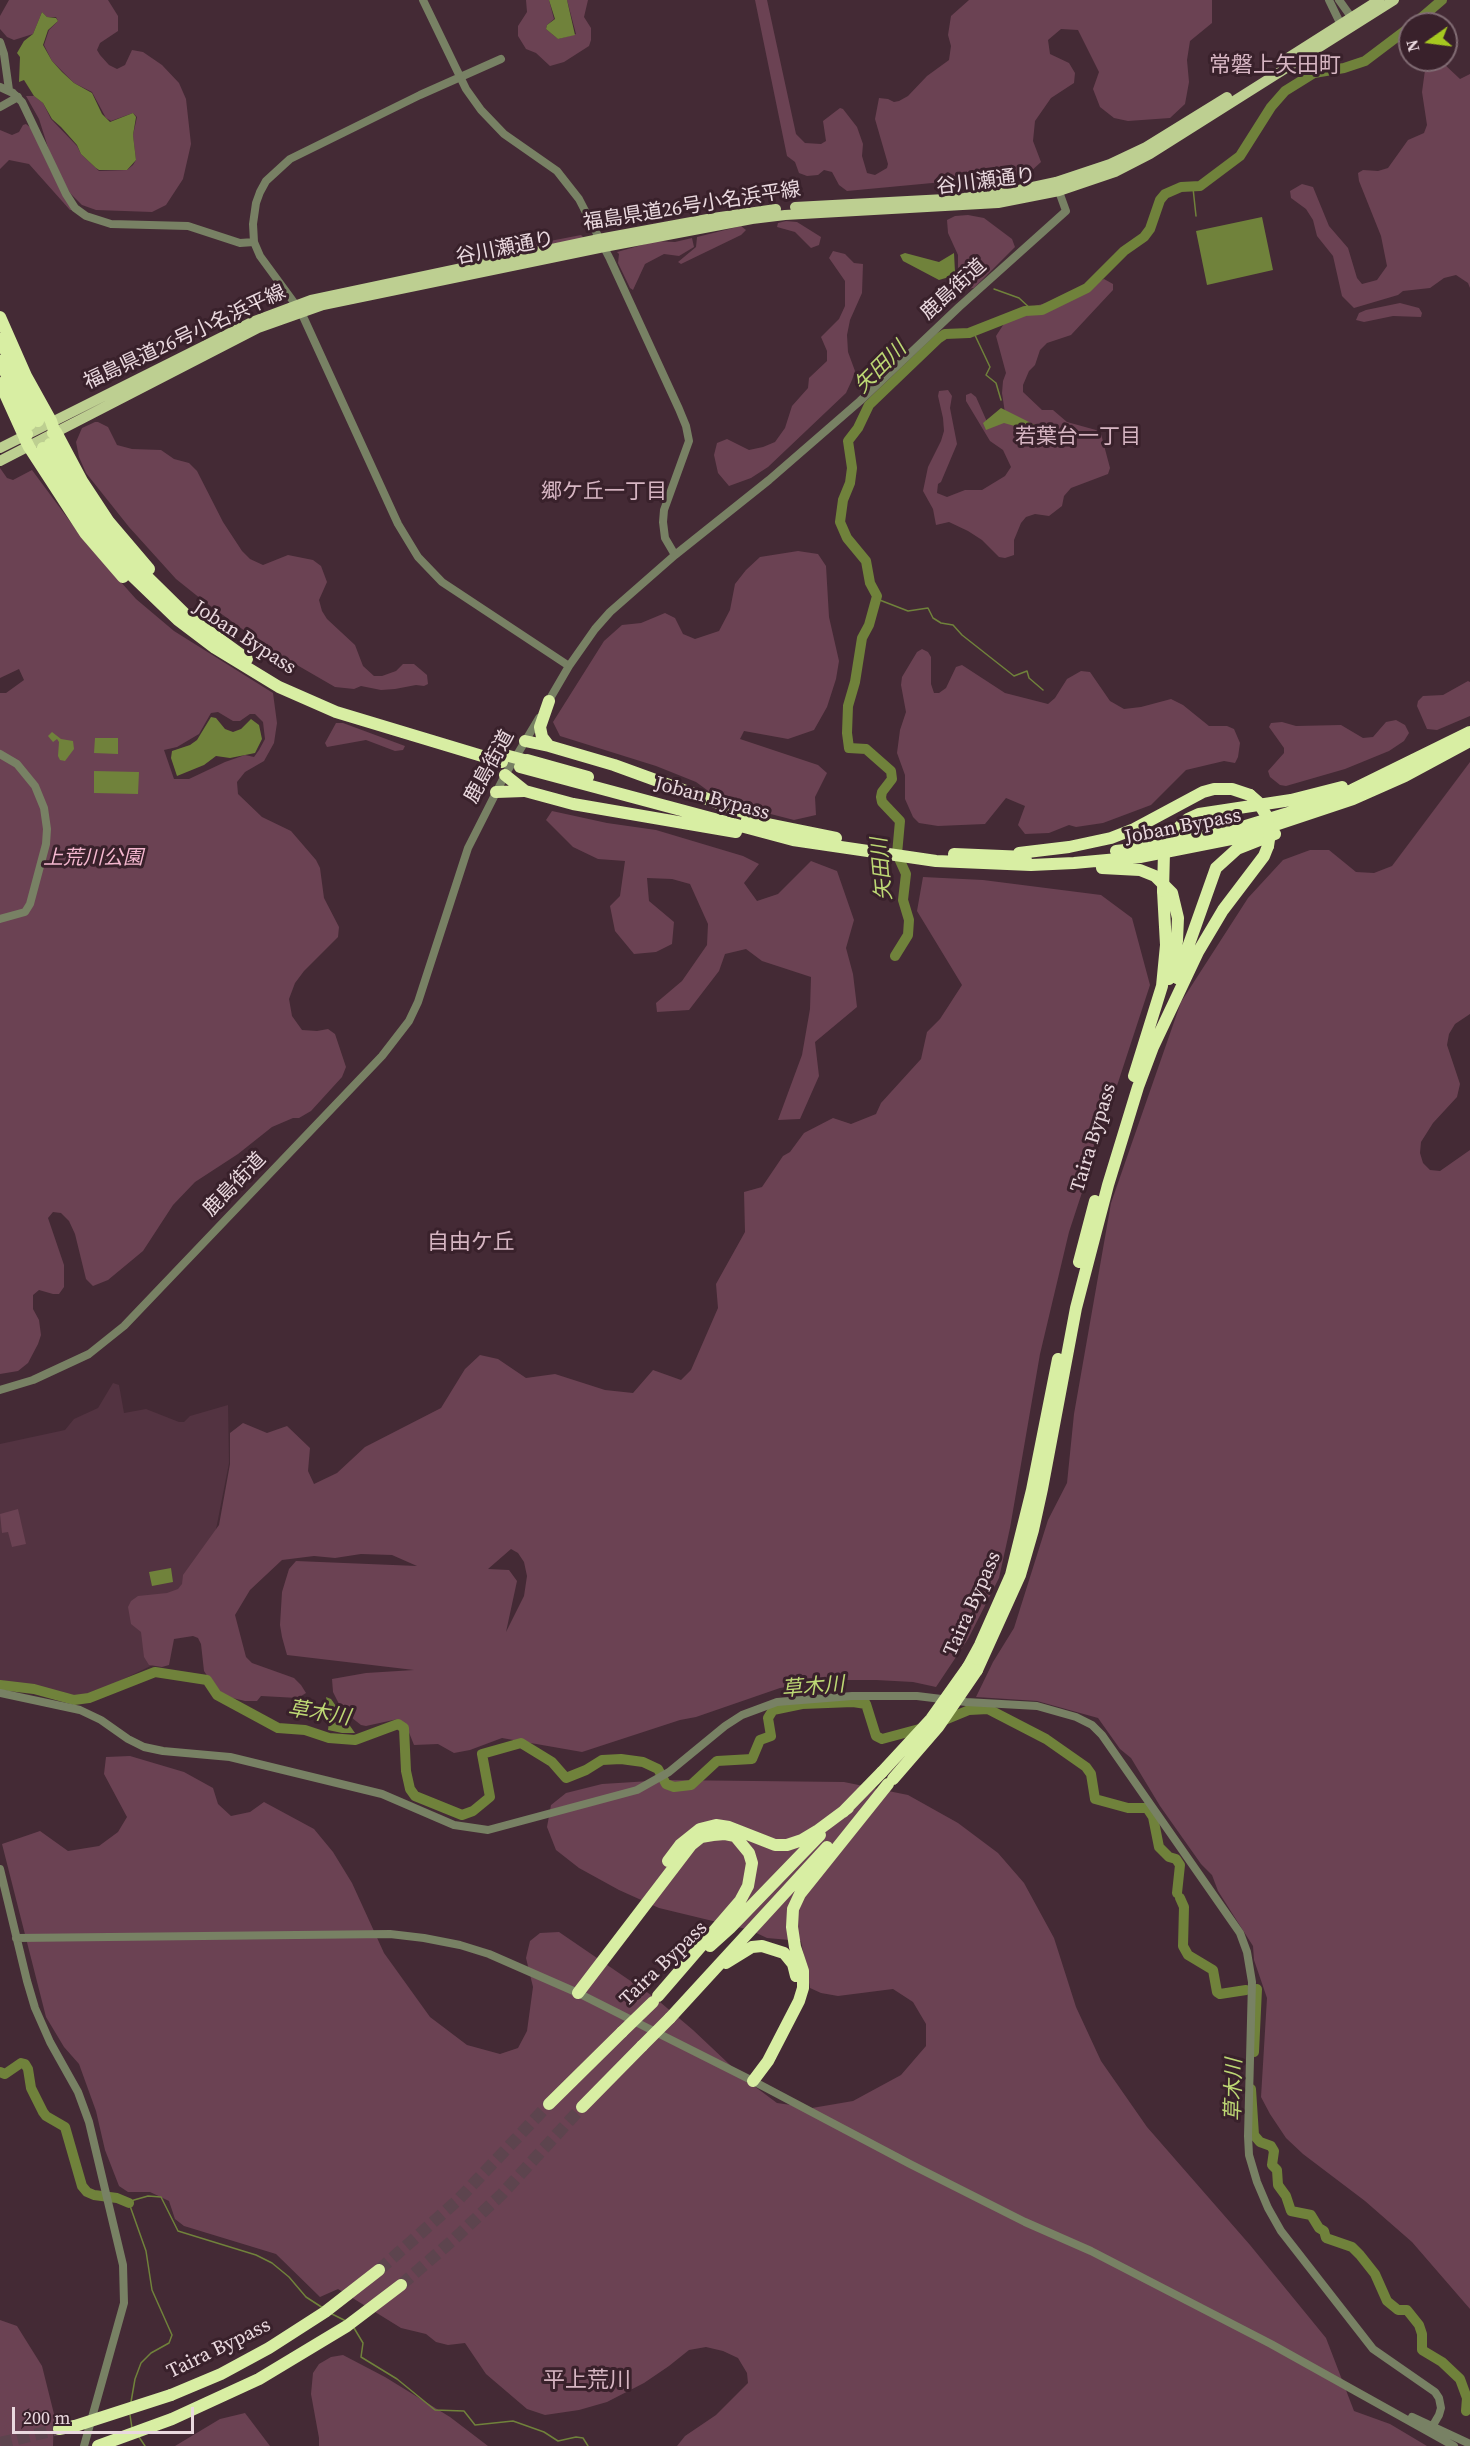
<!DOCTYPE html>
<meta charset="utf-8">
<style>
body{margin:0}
#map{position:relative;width:1470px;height:2446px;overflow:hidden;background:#442a35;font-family:"Source Serif 4",serif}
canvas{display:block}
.north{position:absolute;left:1398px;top:12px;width:60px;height:60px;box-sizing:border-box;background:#39212b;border:2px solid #806b73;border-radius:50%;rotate:256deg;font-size:16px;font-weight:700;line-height:24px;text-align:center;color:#ead9df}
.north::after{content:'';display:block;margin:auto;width:21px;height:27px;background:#a6c820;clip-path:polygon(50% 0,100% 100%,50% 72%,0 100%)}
.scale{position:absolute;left:12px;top:2407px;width:182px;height:27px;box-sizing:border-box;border:3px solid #ead9df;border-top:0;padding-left:8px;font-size:18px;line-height:21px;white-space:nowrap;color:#ead9df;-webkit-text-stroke:4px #39212b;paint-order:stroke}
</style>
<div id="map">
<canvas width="1470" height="2446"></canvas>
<div class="north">N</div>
<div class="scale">200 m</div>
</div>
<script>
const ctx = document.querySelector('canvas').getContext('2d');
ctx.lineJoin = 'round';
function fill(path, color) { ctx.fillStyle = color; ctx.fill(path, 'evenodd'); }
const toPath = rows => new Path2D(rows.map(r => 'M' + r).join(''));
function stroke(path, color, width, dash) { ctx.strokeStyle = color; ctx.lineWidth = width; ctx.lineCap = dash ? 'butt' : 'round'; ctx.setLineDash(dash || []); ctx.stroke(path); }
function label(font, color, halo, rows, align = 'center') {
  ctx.font = font + ' "Source Serif 4","Noto Sans JP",serif'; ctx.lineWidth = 6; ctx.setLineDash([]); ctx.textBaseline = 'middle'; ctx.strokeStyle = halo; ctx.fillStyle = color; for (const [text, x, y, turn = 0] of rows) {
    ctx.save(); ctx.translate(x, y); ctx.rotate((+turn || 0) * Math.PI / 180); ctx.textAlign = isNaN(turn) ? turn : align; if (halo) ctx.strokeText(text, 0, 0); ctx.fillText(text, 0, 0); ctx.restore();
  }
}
fill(toPath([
 [113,1383,119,1385,124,1413,146,1409,179,1422,184,1422,190,1416,228,1405,229,1463,210,1560,159,1662,88,1696,75,1697,0,1680,0,1444,65,1430,74,1419,98,1408]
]), '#533341');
fill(toPath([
 [9,0,108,0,118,16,118,31,100,43,97,50,100,55,109,65,117,69,125,65,132,50,143,52,162,65,179,83,186,99,191,144,183,179,166,205,152,212,96,210,82,205,70,193,52,160,39,119,26,96,34,96,43,103,51,119,77,146,81,154,99,171,127,170,133,165,136,160,133,135,137,117,133,113,111,121,106,118,92,92,74,83,52,61,44,45,49,30,58,21,56,17,47,17,42,12,33,34,14,40,7,37,0,29,0,16],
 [526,0,549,0,554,19,547,25,546,29,558,39,576,34,567,0,588,0,584,17,591,28,591,40,589,46,564,62,550,66,536,53,526,49,518,36,518,26,527,12],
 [755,0,767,0,796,134,805,143,821,144,826,141,823,121,840,108,843,109,857,127,863,144,862,156,867,173,875,175,887,168,888,164,875,119,879,98,888,99,894,102,899,101,908,96,927,76,949,60,951,46,948,35,951,16,969,0,1212,0,1212,23,1190,41,1187,60,1189,82,1185,104,1170,118,1128,121,1114,118,1100,107,1093,89,1099,72,1078,30,1061,29,1048,40,1050,54,1069,63,1075,73,1074,83,1051,98,1035,121,1033,141,1041,162,1029,173,974,182,943,182,847,191,839,185,832,172,824,170,818,175,807,176,799,173,795,162,787,156],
 [1434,60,1443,63,1460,79,1470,74,1470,288,1468,283,1456,275,1444,278,1430,288,1403,291,1398,295,1354,308,1342,296,1333,256,1317,236,1313,220,1306,209,1291,198,1290,191,1302,184,1313,187,1329,226,1348,248,1357,278,1362,284,1377,280,1387,266,1381,236,1359,181,1358,173,1363,170,1378,171,1388,168,1408,140,1424,133,1427,125,1422,92,1425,70,1426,62],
 [26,124,31,128,50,169,73,210,70,210,29,164,9,160,0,169,0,130,12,135,19,132,23,125],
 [955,216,968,215,984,218,1012,239,1015,247,974,288,964,289,960,286,958,281,958,255,948,233,947,220],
 [786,221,797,222,821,237,819,245,811,248,795,232,777,227,778,223],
 [741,226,746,230,741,235,681,264,678,262,696,247,697,237],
 [517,233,520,234,521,241,508,248,495,250,493,247,489,248,488,243,504,239],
 [581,235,584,238,525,252,507,252,526,241,550,241],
 [692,238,694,247,679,256,664,254,645,264,633,290,630,288,618,263,619,254,617,252,656,241,675,242],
 [833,251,845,254,854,263,863,264,862,293,850,320,847,335,848,352,855,371,852,380,846,393,768,467,751,478,729,486,718,473,714,455,717,443,727,439,749,450,763,447,775,442,785,428,792,406,808,388,809,378,827,361,827,351,821,337,839,319,845,306,845,281,829,258],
 [1104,279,1113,284,1113,290,1071,335,1047,343,1040,350,1035,365,1029,371,1023,385,1023,392,1042,410,1053,410,1067,422,1096,430,1101,434,1110,468,1108,474,1071,488,1064,496,1062,506,1049,516,1035,514,1026,517,1021,523,1014,540,1014,555,1005,558,999,557,982,540,968,531,949,522,936,525,933,509,923,491,928,467,941,441,944,431,943,418,938,396,939,391,948,390,952,396,950,408,957,444,941,482,938,484,937,493,947,497,965,490,982,490,1005,476,1011,467,1003,450,990,441,966,401,966,395,971,393,976,397,988,424,1005,413,1002,393,1003,381,1006,373,996,336,1009,316,1015,311,1062,299],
 [1400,303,1419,308,1422,313,1421,317,1393,316,1364,322,1356,320,1359,313,1366,310],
 [95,422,98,422,108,427,117,445,132,449,161,450,174,459,189,463,197,471,223,522,242,551,250,559,263,565,288,555,313,560,321,566,327,582,319,600,322,611,327,619,355,645,363,666,374,676,382,676,396,671,403,664,414,664,427,675,428,684,424,686,416,685,395,689,381,690,361,686,354,689,335,687,271,650,201,599,176,579,129,527,86,473,79,457,76,442,82,428],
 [0,468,7,478,13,480,32,470,86,543,136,599,174,631,273,693,277,723,274,743,264,761,245,772,237,782,238,794,262,817,291,831,316,860,320,868,324,898,339,927,338,937,304,971,295,983,289,999,292,1016,302,1030,317,1031,328,1029,335,1034,346,1067,342,1077,311,1111,299,1118,293,1118,272,1127,238,1154,195,1182,173,1205,143,1251,108,1280,93,1286,86,1279,75,1234,69,1221,61,1213,53,1212,48,1218,64,1265,64,1287,59,1294,53,1294,39,1290,33,1295,33,1309,39,1320,41,1335,38,1344,28,1363,18,1371,0,1374,0,693,6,693,24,680,19,669,0,678],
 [218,712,233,721,240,721,250,714,255,714,263,722,265,739,259,750,254,757,245,755,225,762,189,779,174,779,164,750,177,747,199,734,211,713],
 [798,551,818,554,826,566,829,617,839,661,836,679,827,707,814,730,788,739,744,731,740,739,818,765,827,773,815,797,816,815,794,820,751,809,718,798,696,782,656,766,560,736,553,722,604,641,622,625,641,623,665,613,675,618,683,634,695,639,719,631,730,610,735,584,746,570,760,557],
 [922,649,928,652,931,657,931,684,934,693,939,693,946,688,956,667,962,665,1005,693,1048,704,1055,698,1067,679,1081,671,1090,672,1110,701,1124,709,1141,707,1171,699,1183,705,1209,726,1227,726,1234,729,1240,743,1238,757,1235,763,1224,761,1186,770,1151,805,1103,823,1076,827,1069,825,1049,833,1025,834,1018,825,1025,806,1006,798,985,824,938,826,919,823,913,817,905,799,905,775,897,753,900,730,906,712,901,685,902,677,917,652],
 [1468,681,1470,682,1470,716,1437,730,1427,729,1417,706,1418,701,1423,696,1443,695],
 [1396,720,1405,725,1409,733,1404,741,1389,751,1345,769,1286,786,1280,785,1270,777,1268,771,1284,753,1284,748,1269,727,1271,723,1282,722,1296,726,1341,725,1363,738,1373,737,1386,722],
 [336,723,343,723,405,746,403,750,395,751,366,740,327,747,325,743],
 [1470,762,1470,1014,1455,1024,1449,1034,1447,1045,1460,1084,1457,1097,1433,1123,1421,1142,1420,1153,1423,1163,1430,1170,1440,1171,1470,1150,1470,2309,1412,2242,1365,2201,1303,2154,1286,2138,1270,2114,1261,2097,1267,1998,1254,1960,1253,1946,1218,1891,1212,1875,1201,1864,1160,1806,1131,1758,1120,1749,1098,1718,1037,1701,976,1697,993,1662,1014,1628,1048,1520,1067,1483,1074,1414,1111,1203,1181,1002,1248,898,1283,860,1310,850,1329,850,1356,872,1374,873,1392,866],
 [552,811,607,823,656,830,743,856,759,864,744,883,757,901,778,894,811,861,837,871,854,920,846,948,853,974,857,1007,815,1042,819,1076,800,1119,778,1120,802,1055,810,1009,811,977,762,961,746,949,725,954,719,971,689,1010,657,1012,656,1003,682,981,707,945,708,924,690,884,672,879,647,878,649,901,674,922,672,944,656,952,634,954,615,931,610,906,620,896,625,861,598,859,573,847,546,820],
 [923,877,983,880,1101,895,1132,918,1150,985,1069,1232,1040,1354,1010,1528,999,1578,968,1639,936,1687,913,1682,876,1680,828,1680,780,1688,696,1717,680,1720,582,1752,502,1738,470,1750,454,1753,438,1744,414,1745,408,1730,398,1719,366,1726,361,1725,342,1710,333,1692,332,1679,366,1673,414,1670,287,1655,282,1637,280,1625,282,1592,289,1569,296,1561,417,1566,392,1555,361,1554,335,1558,314,1556,282,1560,250,1590,235,1615,246,1657,252,1663,294,1678,301,1685,306,1693,298,1698,261,1696,257,1701,245,1701,220,1695,204,1671,201,1644,198,1638,193,1636,174,1639,169,1665,162,1667,149,1665,144,1657,141,1632,131,1624,128,1607,131,1601,138,1596,167,1593,178,1589,182,1584,183,1575,219,1525,230,1464,230,1433,243,1423,267,1433,287,1426,310,1448,308,1471,314,1484,337,1473,365,1447,441,1408,465,1369,480,1355,498,1359,526,1378,555,1374,605,1390,633,1393,653,1370,681,1380,691,1370,718,1308,716,1284,745,1232,744,1192,762,1187,783,1156,790,1152,804,1133,833,1118,851,1124,876,1114,881,1103,921,1059,927,1032,940,1019,962,985,917,911],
 [511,1549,518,1553,524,1562,527,1576,524,1596,506,1632,517,1581,509,1570,488,1569],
 [18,1509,26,1544,12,1547,8,1532,2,1533,0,1514],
 [130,1756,184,1772,213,1788,218,1804,231,1816,250,1812,264,1802,314,1829,333,1852,352,1883,384,1953,430,2017,467,2045,500,2054,518,2048,527,2031,533,1987,526,1958,530,1941,540,1933,559,1932,654,1997,693,2030,746,2080,777,2103,812,2108,853,2101,901,2075,926,2046,926,2024,913,2002,893,1989,838,1996,821,1993,810,1988,801,1941,767,1938,750,1930,659,1908,619,1890,579,1868,556,1850,547,1827,551,1805,566,1793,602,1784,666,1780,844,1782,908,1795,958,1823,998,1853,1024,1883,1054,1938,1076,2007,1101,2061,1147,2127,1250,2245,1326,2338,1354,2411,1390,2424,1427,2446,677,2446,685,2436,716,2415,748,2383,747,2373,738,2358,723,2351,706,2347,689,2350,669,2366,644,2383,607,2402,579,2410,545,2415,527,2409,486,2374,465,2343,448,2345,436,2342,426,2334,401,2328,338,2289,320,2297,276,2254,184,2226,175,2219,169,2201,150,2192,128,2192,119,2186,105,2150,96,2111,79,2064,64,2047,46,2017,2,1844,40,1831,68,1851,99,1846,118,1832,127,1817,104,1774,106,1757],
 [0,2320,17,2326,42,2366,54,2414,53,2446,0,2446],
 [343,2355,385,2377,450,2417,488,2446,319,2446,319,2438,311,2394,313,2373,319,2364,331,2357],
 [245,2413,270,2446,175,2446,220,2419]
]), '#6b4253');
fill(toPath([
 [549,0,567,0,575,35,558,39,546,29,547,25,555,19],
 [42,12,47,17,56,18,58,21,48,30,43,45,52,61,62,72,74,83,92,93,102,114,110,122,133,113,136,117,133,135,136,160,127,170,99,170,96,168,81,154,77,145,61,127,52,119,43,103,34,96,24,80,19,82,20,57,17,53,24,41,33,34],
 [1262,217,1273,270,1207,285,1196,231],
 [905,253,939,262,954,253,955,272,949,277,939,280,903,261,900,255],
 [1001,408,1037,426,1040,430,1039,434,1032,435,1018,427,1004,423,986,430,983,423],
 [211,717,216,718,225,729,233,732,241,729,251,719,259,725,262,739,255,753,230,758,216,756,204,765,177,776,171,758,172,751,190,745,197,740],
 [52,732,61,739,73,741,74,749,65,761,60,760,58,756,59,742,57,739,53,742,48,736],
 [95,738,118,738,118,754,94,753],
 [94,771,139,772,138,794,94,793],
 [171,1568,173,1582,152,1586,149,1572],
 [326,1697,331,1699,355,1733,342,1733,328,1730,330,1715]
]), '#70823b');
stroke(toPath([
 [1193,188,1196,216],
 [994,289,1019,298,1032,310],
 [973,331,990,367,986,375,996,383,1001,400],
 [877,599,908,611,928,608,933,618,941,623,953,625,962,635,1014,676,1027,671,1029,678,1043,690],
 [332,2314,346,2321],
 [354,2328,363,2343,361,2357,397,2379,435,2410,464,2411,475,2425,513,2421,544,2432,558,2441,576,2437,583,2438,588,2446],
 [131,2402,135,2379,141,2363,151,2353,169,2343,172,2335,152,2290,146,2251,129,2203,134,2200,148,2196,161,2197,178,2231,256,2255,272,2263,289,2277,306,2297,323,2308],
 [130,2415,132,2428],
 [139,2437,145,2446]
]), '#70823b', 1.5);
stroke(toPath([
 [1414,24,1442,0],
 [895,956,908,935,909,920,903,900,906,874,897,854,900,821,882,802,881,797,882,792,892,779,891,771,866,749,849,748,847,733,848,706,855,682,862,638,869,625,877,596,870,583,866,561,847,538,840,522,843,500,850,483,852,468,848,441,858,428,869,405,939,338,945,334,969,333,1025,311,1042,310,1087,288,1124,251,1144,237,1150,229,1160,200,1165,194,1181,187,1200,186,1240,156,1271,107,1285,91,1314,73,1344,68,1365,61,1410,27],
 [0,1685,34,1689,74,1700,89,1698,155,1672,207,1680,217,1695,278,1728,305,1730,329,1738,355,1740,398,1724,404,1728,406,1771,410,1789,415,1796,462,1815,473,1811,490,1797,482,1754,521,1743,552,1762,566,1778,586,1770,602,1760,621,1759,643,1762,658,1769,666,1784,674,1787,691,1785,717,1761,752,1759,760,1740,771,1736,768,1718,773,1710,802,1704,853,1702,866,1704,876,1736,882,1739,923,1728],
 [940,1722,969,1710,988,1709,1046,1739,1086,1767,1091,1774,1095,1799,1128,1808,1147,1808,1153,1817,1159,1847,1169,1857,1176,1859,1180,1865,1177,1893],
 [1180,1898,1184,1907,1183,1946,1188,1955,1213,1970,1217,1992,1220,1994,1246,1990],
 [1254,2052,1257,1989],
 [0,2072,5,2074,21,2063,25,2064,28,2069,31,2088,43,2112,46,2116,65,2127,82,2186,87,2192,94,2195,117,2198,129,2203],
 [1251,2089,1254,2135,1260,2142,1271,2146,1274,2151,1272,2165,1277,2170,1278,2185,1286,2196,1291,2211,1311,2215,1319,2228,1324,2231,1326,2238,1352,2247,1360,2255,1375,2274,1387,2301,1398,2310,1407,2310,1419,2325,1422,2334,1422,2350,1442,2362,1460,2379,1467,2398,1466,2411]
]), '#70823b', 10);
stroke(toPath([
 [379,2270,458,2200,549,2104],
 [401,2285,453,2240,502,2194,582,2107],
 [0,2443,59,2429]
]), '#5d444e', 12, [12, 6]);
stroke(toPath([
 [423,0,466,89,481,110,504,134,557,171,579,199,610,259,679,409,686,426,689,441,664,510,663,522,665,538,675,555],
 [1329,0,1342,27],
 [1339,0,1354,21],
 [0,42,4,54,9,90],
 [501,59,420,95,290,159,266,181,260,192,256,203,253,224,254,242,260,256,301,312,398,524,418,557,442,582,569,666],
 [0,87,13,93,22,102,66,194,75,208,86,216,111,224,188,226,240,243,254,242],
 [0,107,18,97],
 [548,702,569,666,595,629,610,612,675,555,769,480,860,401,959,307,1066,211,1057,186],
 [0,754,17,764,35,786,44,808,47,829,46,844,30,904,25,912,0,919],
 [0,1390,33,1380,89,1354,124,1326,382,1056,409,1021,418,1002,468,848,505,775,539,718],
 [0,1693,80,1710,101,1720,128,1739,144,1747,163,1751,230,1757,382,1794,454,1825,488,1830,637,1790,669,1772,725,1726,742,1715,777,1702,852,1696,917,1696,966,1702,1037,1706,1076,1717,1092,1725,1102,1735,1240,1933,1247,1952,1252,1982,1248,2136,1249,2155,1257,2182,1268,2208,1281,2231,1373,2349,1435,2392,1439,2398,1441,2408,1439,2415,1429,2432],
 [0,1869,27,1981,35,2008,50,2042,78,2092,89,2122,123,2265,124,2303,84,2446],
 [16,1938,390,1934,424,1938,460,1945,489,1954,578,1993,753,2081,910,2164,1025,2222,1091,2251,1271,2344,1454,2446],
 [1412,2417,1470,2444]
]), '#788164', 8);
stroke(toPath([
 [1283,61,1379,0],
 [795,207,964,198,1014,191,1056,182,1110,164,1146,147,1227,97],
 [0,448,252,322,311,300,599,239,713,218,776,209],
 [0,461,258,328,323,305,604,247,752,219,785,215,998,203,1059,191,1115,172,1150,154,1394,0]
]), '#bdcf91', 10);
stroke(toPath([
 [0,317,26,376,51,421,54,430,53,433],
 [0,339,38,421],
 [0,361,30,424],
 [0,383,24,436],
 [56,432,82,481,109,522,149,569],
 [27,434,25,439,29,447,85,533,123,577],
 [50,444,78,492,121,551,185,614,247,659],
 [43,448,86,519,125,569,178,620,215,648,279,687,336,712,502,762],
 [525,741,549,746,614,765,757,817],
 [549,746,542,737,540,727,549,701],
 [527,760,588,777],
 [520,767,793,840,936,861,1031,865,1074,863,1140,857,1236,838,1353,799,1405,776,1470,741],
 [505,775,525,791,573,804,736,832],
 [496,792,524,791],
 [747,820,836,838],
 [1172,834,1188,819,1199,814,1291,800,1342,787],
 [1116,851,1150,847,1229,831,1308,807,1352,790,1470,732],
 [1019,853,1069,847,1111,838,1134,829,1203,792,1214,789,1232,789,1250,795],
 [954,854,1026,857],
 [1102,868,1140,870,1155,876,1172,893,1178,918,1177,941,1169,979],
 [1177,978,1216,868,1237,849,1275,834],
 [1134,1076,1162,986,1166,945,1163,891],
 [1079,1262,1095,1201],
 [968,1667,980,1645,1011,1575,1032,1490,1058,1359],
 [977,1670,1020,1575,1033,1530,1042,1489,1076,1308,1108,1185,1138,1087,1153,1047,1198,952,1223,910,1264,856,1268,846],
 [843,1812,882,1772],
 [668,1861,680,1845,700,1829,716,1825,729,1827,775,1845,787,1845,802,1840,817,1831,848,1808],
 [710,1946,730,1928,820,1835],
 [726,1963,752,1947,762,1946,784,1953,793,1964,796,1976],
 [578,1993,691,1845,701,1837,713,1835,725,1834,735,1836,749,1853,752,1863,748,1886,740,1901,658,1996],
 [670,2018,827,1847],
 [753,2081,768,2061,799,2001,803,1988,803,1971,795,1947,792,1927,793,1909,800,1894,888,1784],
 [549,2104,622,2032],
 [582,2107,642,2046],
 [171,2395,221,2374,269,2348,325,2312,379,2270],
 [59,2429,75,2426],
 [98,2446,172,2419,259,2379,347,2326,401,2285]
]), '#d8eea3', 12);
stroke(toPath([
 [505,755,524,760],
 [1250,795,1258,802,1266,815,1270,833,1268,846],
 [1163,891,1164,852,1172,834],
 [882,1772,931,1719,968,1667],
 [893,1779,938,1727,977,1670],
 [622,2032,653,2002],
 [642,2046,670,2018],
 [75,2426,171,2395]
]), '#d8eea3', 12);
label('20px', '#ead9df', '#39212b', [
 ["谷川瀬通り",986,182,-7],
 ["福島県道26号小名浜平線",692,207,-9],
 ["谷川瀬通り",505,249,-11],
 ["鹿島街道",954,290,-42],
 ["福島県道26号小名浜平線",185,338,-25],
 ["Joban Bypass",244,638,33],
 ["鹿島街道",490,767,-61],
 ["Joban Bypass",712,799,15],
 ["Joban Bypass",1183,827,-11],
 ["Taira Bypass",1094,1138,-73],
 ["鹿島街道",235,1185,-46],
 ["Taira Bypass",973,1604,-66],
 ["Taira Bypass",664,1964,-44],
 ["Taira Bypass",219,2349,-26]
]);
label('italic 20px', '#f4b7cf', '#39212b', [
 ["上荒川公園",93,859]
]);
label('italic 21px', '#bdd874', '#39212b', [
 ["矢田川",881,368,-45],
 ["矢田川",883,869,-95],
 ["草木川",813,1688,-5],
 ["草木川",319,1714,9],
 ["草木川",1235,2090,-89]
]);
label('21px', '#d6b5c2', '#39212b', [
 ["若葉台一丁目",1078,438],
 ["郷ケ丘一丁目",604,493]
]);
label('22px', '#d6b5c2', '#39212b', [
 ["常磐上矢田町",1275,66],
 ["自由ケ丘",471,1243],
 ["平上荒川",587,2381]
]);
</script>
